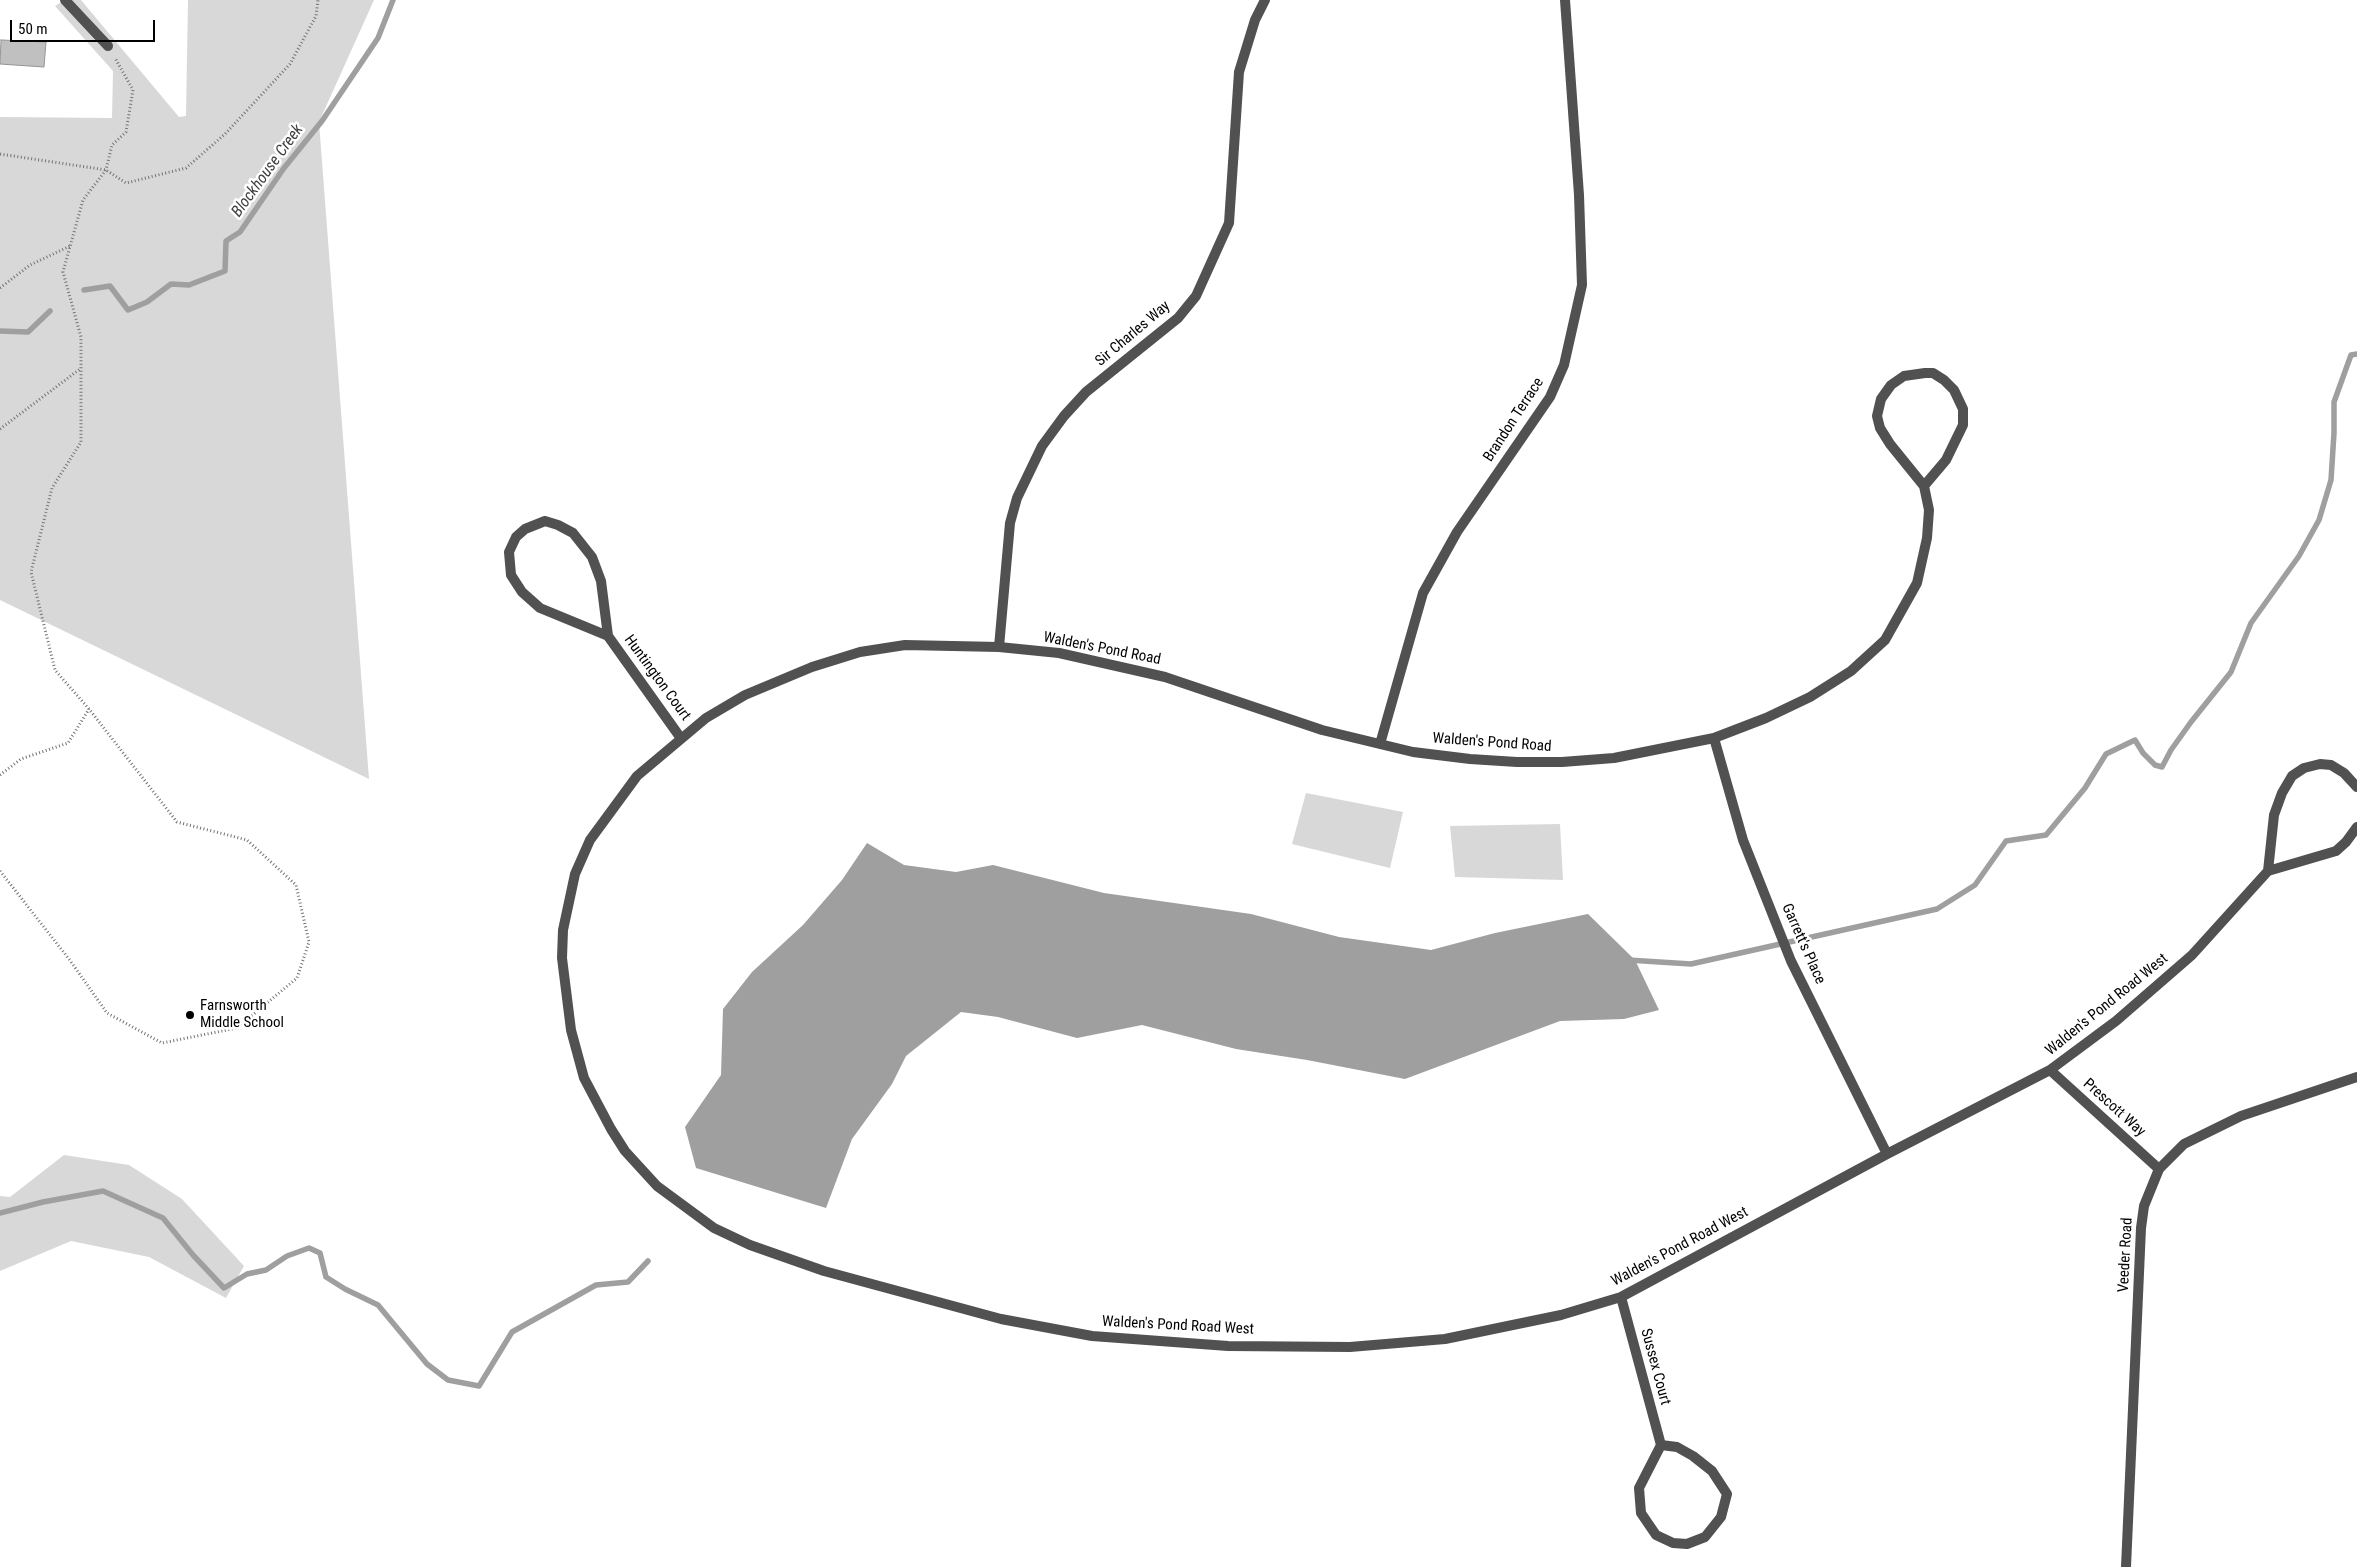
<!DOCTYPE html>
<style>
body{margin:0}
#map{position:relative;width:2357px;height:1567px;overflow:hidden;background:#fff;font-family:"Roboto Condensed",sans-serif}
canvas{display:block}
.scale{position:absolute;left:10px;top:20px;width:145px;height:22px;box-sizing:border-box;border:2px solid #000;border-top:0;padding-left:6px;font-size:15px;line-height:18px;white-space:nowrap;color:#000;-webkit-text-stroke:4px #fff;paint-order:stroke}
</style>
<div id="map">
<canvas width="2357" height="1567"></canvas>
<div class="scale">50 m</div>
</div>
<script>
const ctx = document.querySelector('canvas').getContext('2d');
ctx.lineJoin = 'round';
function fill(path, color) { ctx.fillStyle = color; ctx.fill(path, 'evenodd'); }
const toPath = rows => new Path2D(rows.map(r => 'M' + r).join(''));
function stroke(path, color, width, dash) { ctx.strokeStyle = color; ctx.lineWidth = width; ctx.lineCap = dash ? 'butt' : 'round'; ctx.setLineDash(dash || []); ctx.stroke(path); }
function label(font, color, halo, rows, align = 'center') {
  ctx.font = font + ' "Roboto Condensed",sans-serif'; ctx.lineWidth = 5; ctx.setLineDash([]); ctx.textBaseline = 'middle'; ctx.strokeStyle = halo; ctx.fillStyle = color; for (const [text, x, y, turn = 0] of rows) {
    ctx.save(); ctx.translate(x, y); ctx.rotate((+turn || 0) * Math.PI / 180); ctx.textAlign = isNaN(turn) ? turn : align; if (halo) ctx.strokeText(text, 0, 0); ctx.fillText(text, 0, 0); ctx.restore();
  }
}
fill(toPath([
 [64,0,81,0,179,117,186,116,188,0,374,0,319,122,369,779,0,600,0,117,112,118,113,71,55,6],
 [1306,793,1403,812,1390,868,1292,844],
 [1560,824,1563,880,1455,877,1450,826],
 [64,1155,129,1165,182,1199,244,1266,226,1298,149,1257,71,1241,0,1271,0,1196,10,1197]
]), '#d8d8d8');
fill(toPath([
 [867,843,904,865,956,872,993,865,1104,893,1251,914,1339,937,1431,950,1495,933,1588,914,1635,960,1659,1010,1624,1019,1560,1021,1405,1079,1307,1060,1236,1049,1142,1025,1077,1038,998,1017,961,1012,906,1056,892,1084,852,1139,826,1208,696,1168,685,1127,721,1075,723,1009,752,972,803,925,842,880]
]), '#9f9f9f');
stroke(toPath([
 [84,290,110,286,128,310,147,302,171,284,189,285,225,271,226,241,240,232,284,168,322,121,378,38,393,0],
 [0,331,28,332,50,311],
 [1628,960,1691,964,1937,909,1975,885,2006,841,2046,835,2085,788,2106,754,2135,740,2143,753,2155,765,2162,767,2171,750,2191,722,2231,672,2251,623,2299,556,2319,520,2331,480,2334,433,2334,402,2351,355,2357,354],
 [0,1213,43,1202,103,1191,163,1218,193,1255,224,1288,247,1274,266,1270,287,1256,309,1248,320,1253,326,1277,345,1289,378,1305,427,1364,448,1380,479,1386,512,1332,596,1285,628,1282,648,1261]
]), '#9f9f9f', 5.5);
const building = toPath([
 [1,40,46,42,44,67,0,64,1,40]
]);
fill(building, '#c0c0c0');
stroke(building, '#959595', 1);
stroke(toPath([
 [0,154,106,170,126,183,186,168,225,134,290,64,316,16,318,0],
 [0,288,30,265,70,246],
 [0,429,80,369],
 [0,775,21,759,68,743,89,709],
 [0,871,69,959,107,1013,162,1043,237,1028,297,978,309,942,296,885,247,840,177,822,89,709,55,670,31,572,52,488,81,442,81,337,63,272,83,200,106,170,112,145,126,132,133,90,115,58]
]), '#737373', 3, [1, 2.5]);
stroke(toPath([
 [65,0,108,46]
]), '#515151', 10);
stroke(toPath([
 [1925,373,1933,373,1944,380,1954,390,1963,409,1963,425,1946,460,1924,486,1890,444,1880,428,1877,416,1881,399,1891,385,1904,376,1925,373],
 [1924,486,1929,510,1927,538,1917,583,1885,640,1851,671,1810,697,1766,718,1714,738,1614,758,1562,762,1517,762,1470,759,1413,752,1322,730,1165,677,1059,653,999,647,905,645,860,652,812,667,745,695,706,718,637,776,590,840,575,874,563,930,562,958,571,1030,584,1078,611,1129,625,1151,657,1186,714,1228,750,1245,824,1271,1001,1319,1092,1336,1228,1346,1350,1347,1445,1339,1561,1315,1621,1297,1887,1154,2050,1070,2116,1021,2192,955,2268,871],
 [545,521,558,525,573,533,592,557,601,581,608,636,540,608,522,592,511,575,509,552,516,537,525,529,545,521],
 [608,636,680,737],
 [999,647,1010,523,1017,498,1042,446,1064,416,1086,392,1178,318,1196,296,1229,223,1239,72,1255,20,1265,0],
 [1714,738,1743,840,1791,961,1887,1154],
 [1380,744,1423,593,1457,532,1550,397,1564,365,1582,285,1579,195,1565,0],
 [2357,787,2344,773,2331,765,2320,764,2304,768,2292,776,2282,793,2274,815,2268,871,2336,851,2346,842,2357,827],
 [2050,1070,2159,1169],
 [1621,1297,1661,1445,1639,1488,1641,1513,1656,1535,1673,1543,1687,1544,1705,1537,1721,1517,1727,1494,1712,1471,1693,1456,1677,1447,1661,1445]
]), '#515151', 10);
stroke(toPath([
 [2126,1567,2141,1228,2144,1206,2159,1169,2184,1144,2241,1116,2357,1077]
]), '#515151', 10);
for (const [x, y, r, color] of [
 [190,1015,5,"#000"]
]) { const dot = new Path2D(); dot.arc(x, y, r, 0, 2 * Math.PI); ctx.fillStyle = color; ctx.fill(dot); stroke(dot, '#fff', 2); }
label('15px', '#000', '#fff', [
 ["Sir Charles Way",1133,334,-40],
 ["Brandon Terrace",1514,420,-57],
 ["Walden's Pond Road",1102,649,11],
 ["Huntington Court",657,678,54],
 ["Walden's Pond Road",1492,743,4],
 ["Garrett's Place",1803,944,66],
 ["Walden's Pond Road West",2107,1005,-39],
 ["Prescott Way",2114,1108,42],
 ["Walden's Pond Road West",1680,1247,-28],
 ["Veeder Road",2126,1255,-87],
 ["Walden's Pond Road West",1178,1326,3],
 ["Sussex Court",1655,1367,75]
]);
label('15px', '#000', '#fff', [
 ["Farnsworth",200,1006],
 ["Middle School",200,1023]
], 'left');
label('italic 16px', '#404040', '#fff', [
 ["Blockhouse Creek",268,171,-54]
]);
</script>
